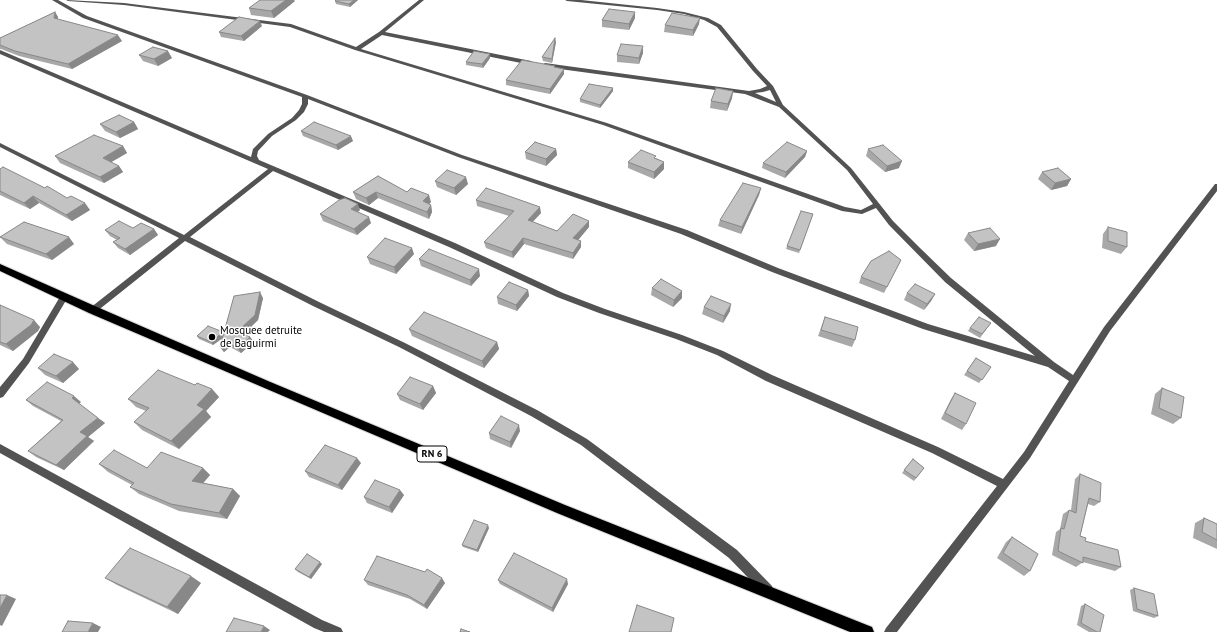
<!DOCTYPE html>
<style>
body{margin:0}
canvas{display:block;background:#fff}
</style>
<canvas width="1217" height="632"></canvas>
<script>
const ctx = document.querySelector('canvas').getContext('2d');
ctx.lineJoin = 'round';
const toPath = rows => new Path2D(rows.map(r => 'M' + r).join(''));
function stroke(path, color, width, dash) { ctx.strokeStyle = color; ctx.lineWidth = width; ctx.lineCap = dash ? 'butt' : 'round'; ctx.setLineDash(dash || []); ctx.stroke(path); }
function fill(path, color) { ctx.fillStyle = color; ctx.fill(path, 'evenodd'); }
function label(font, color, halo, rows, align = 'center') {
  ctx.font = font + ' "PT Sans",sans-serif'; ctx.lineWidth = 3; ctx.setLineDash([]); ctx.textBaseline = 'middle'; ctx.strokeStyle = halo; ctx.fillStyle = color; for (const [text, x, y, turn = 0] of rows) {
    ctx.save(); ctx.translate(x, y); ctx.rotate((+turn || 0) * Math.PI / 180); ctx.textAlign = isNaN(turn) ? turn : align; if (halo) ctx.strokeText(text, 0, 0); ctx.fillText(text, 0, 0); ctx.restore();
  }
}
const primary = toPath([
 [0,264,97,307,268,381,565,505,872,627,874,632,850,632,557,513,89,313,0,271,0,264]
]);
stroke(primary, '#dbdbdb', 2);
fill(toPath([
 [52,0,58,0,87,16,307,95,462,155,687,230,778,268,928,324,1035,356,945,282,889,225,876,208,862,214,842,211,603,125,355,50,290,27,124,5,68,1,66,0,124,3,291,24,356,47,379,32,419,0,424,0,385,32,531,61,534,63,531,65,382,35,361,49,607,123,845,207,861,210,873,204,847,170,779,107,745,94,545,67,542,65,545,63,749,91,760,89,767,86,753,71,717,27,704,20,684,14,657,10,567,1,565,0,581,0,657,8,684,12,708,18,721,25,757,69,773,86,783,105,851,168,893,221,920,248,951,278,1054,362,1073,375,1104,327,1215,184,1217,184,1217,191,1110,331,1030,458,897,632,884,632,886,628,997,486,932,453,766,381,717,355,676,339,599,313,557,297,449,247,273,171,190,237,319,302,405,343,537,410,587,439,737,550,772,586,773,590,772,594,768,595,764,594,729,558,581,445,531,416,399,347,313,306,185,241,96,312,90,312,89,310,90,308,179,238,0,147,0,143,184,235,268,169,0,54,0,50,251,157,253,149,268,134,292,118,299,110,302,104,302,97,83,18,52,0],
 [770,90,776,102,755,93,763,92,770,90],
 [308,99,458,157,681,234,772,272,923,329,1048,367,1069,381,1024,452,1003,479,938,447,772,375,723,351,682,335,605,309,563,293,455,243,259,160,257,156,258,151,272,136,296,120,304,112,308,104,308,99],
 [64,294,68,297,29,363,3,397,0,398,0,387,23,359,61,295,64,294],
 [0,444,322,620,341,628,343,632,324,632,314,628,0,453,0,444]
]), '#535353');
fill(primary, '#000');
fill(toPath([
 [336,0,358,0,350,7,336,4,335,1],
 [295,1,274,18,251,15,249,8],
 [55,12,58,17,58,20,122,41,72,69,19,56,1,49,0,49,0,38],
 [635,18,629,30,602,27,602,20],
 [699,24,693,36,664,32,665,25],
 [262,26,244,41,221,37,219,32],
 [556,42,552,63,543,61,542,57],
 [643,53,639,64,617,62,617,55],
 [139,55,172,58,158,66,143,61],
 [490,58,483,68,466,65,466,62],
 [555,66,555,67,564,74,550,94,506,85,506,80],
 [613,88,613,91,600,108,580,102,580,99],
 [733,91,732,98,727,111,710,108,711,101],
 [134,122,138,129,120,138,105,131,100,124],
 [301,131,353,141,338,150,303,136],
 [123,146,127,153,111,162,119,166,123,172,104,183,60,163,55,156],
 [556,149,557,155,546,166,526,159,525,152],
 [868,149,899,168,885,172,866,156],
 [807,151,805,157,785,178,762,168,763,163],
 [656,158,664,162,664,169,654,179,628,168,628,162],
 [0,169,67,198,90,210,72,221,39,203,30,209,0,195],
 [1042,172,1071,179,1067,186,1051,190,1038,179],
 [378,176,407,192,431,202,429,204,431,205,432,212,429,219,378,198,369,205,356,199,353,192],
 [435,181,468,184,456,195,437,187],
 [761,188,759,195,741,234,718,226,720,220],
 [476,200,541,213,533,222,557,231,589,227,578,240,581,247,573,259,524,244,513,258,486,248,484,242,509,216,477,206],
 [360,210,358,212,371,223,357,235,323,221,320,214],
 [813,214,799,253,786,249,787,246],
 [1108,227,1127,247,1121,254,1102,248,1103,234],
 [133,228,154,229,158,235,130,255,118,248,113,242,117,240,110,236,105,230],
 [968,233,996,246,974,251,964,240],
 [0,237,74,244,52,260,7,244],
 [414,254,396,274,370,264,367,257],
 [419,259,480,276,471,286,421,266],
 [901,260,884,293,859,283,861,277],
 [652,288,682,291,682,298,673,307,651,295],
 [528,290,529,296,517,311,498,304,497,297],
 [907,293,935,294,931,301,924,310,904,300],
 [263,298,258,320,244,334,250,337,254,342,241,353,230,347,224,352,220,347,223,338,213,345,199,339,197,336,224,334],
 [0,305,40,327,38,331,13,351,0,345],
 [704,307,730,311,723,323,702,314],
 [825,317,855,340,852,347,818,336],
 [991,323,980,338,968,331,970,328],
 [409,329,497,342,499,349,484,368,412,336],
 [976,358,991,367,979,383,964,375],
 [38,368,79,369,63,383,45,375],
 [195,385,212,389,219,397,206,411,211,417,179,449,142,430,134,422,146,411,136,407,128,399],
 [433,386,436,393,423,410,400,400,397,394],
 [1162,388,1181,418,1173,424,1151,414,1155,394],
 [955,393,966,424,962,430,941,419,951,399],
 [26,400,81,402,79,404,105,423,88,437,94,441,64,470,36,457,28,451,61,421,33,406],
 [520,431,511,448,490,439,489,433],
 [913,459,924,468,914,481,902,473],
 [361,463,342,490,309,477,305,471],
 [99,464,147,468,203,468,210,475,203,483,233,489,240,496,227,519,179,511,139,494,130,487,132,485,108,472],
 [1080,474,1100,502,1094,506,1088,504,1080,536,1085,541,1121,567,1115,571,1083,562,1076,567,1052,555,1056,532,1060,529,1063,514,1069,510,1071,510,1075,479],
 [404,495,392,513,367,503,364,497],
 [1204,518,1217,524,1217,549,1193,538,1195,523],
 [489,528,478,552,463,547,462,545],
 [1012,537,1030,571,1024,576,997,558,1006,542],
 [322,564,311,579,298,572,295,569],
 [105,578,201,583,178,614,117,585],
 [364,580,445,583,427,609,410,599,368,585],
 [498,580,568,584,553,612,500,584],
 [1134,588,1158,616,1154,618,1133,611,1130,590],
 [1085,604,1100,632,1089,632,1077,625,1081,606]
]), '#a8a8a8');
fill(toPath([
 [286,0,294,0,295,1,274,18,271,11],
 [354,0,358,0,350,7,349,4],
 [55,12,58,17,57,24,54,18],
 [635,12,635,18,629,30,629,24],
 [700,18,699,24,693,36,693,30],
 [260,21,262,26,244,41,241,36],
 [118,35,122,41,72,69,68,64],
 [555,38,556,42,552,63,552,59],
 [643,46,643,53,639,64,639,58],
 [168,51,172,58,158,66,154,59],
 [490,54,490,58,483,68,482,64],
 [564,69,564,74,550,94,550,89],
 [613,88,613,91,600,108,600,105],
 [733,91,732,98,727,111,728,104],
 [134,122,138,129,120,138,116,132],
 [351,136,353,141,338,150,336,145],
 [123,146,127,153,108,164,103,158],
 [556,149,557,155,546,166,546,159],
 [807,151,805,157,785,178,786,172],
 [902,161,899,168,885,172,887,166],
 [664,162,664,169,654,179,654,172],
 [119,166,123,172,104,183,100,177],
 [466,177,468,184,456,195,454,188],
 [1071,179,1067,186,1051,190,1055,183],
 [761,188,759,195,741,234,742,227],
 [376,192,378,198,369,205,366,198],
 [429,195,431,202,425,208,423,201],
 [33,196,39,203,30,209,24,203],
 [85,203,90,210,72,221,66,215],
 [358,204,360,210,353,215,351,209],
 [431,205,432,212,429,219,427,212],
 [540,207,541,213,528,226,528,220],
 [369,217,371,223,357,235,354,229],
 [589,221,589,227,574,245,573,238],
 [154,229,158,235,130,255,125,249],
 [69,237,74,244,52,260,46,254],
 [523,238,524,244,513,258,512,252],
 [1000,239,996,246,974,251,978,244],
 [581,241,581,247,573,259,573,253],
 [412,248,414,254,396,274,394,267],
 [479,269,480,276,471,286,470,280],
 [528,290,529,296,517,311,516,305],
 [682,291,682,298,673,307,674,300],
 [260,292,263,298,258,320,241,336,238,331],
 [935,294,931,301,924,310,927,304],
 [731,304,730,311,723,323,724,316],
 [34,320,40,327,38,331,13,351,6,344],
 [223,332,225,336,213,345,211,342],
 [250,337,254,342,241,353,238,348],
 [226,342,230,347,224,352,220,347],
 [497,342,499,349,484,368,482,361],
 [73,362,79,369,63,383,56,376],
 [433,386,436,393,423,410,420,404],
 [212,389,219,397,206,411,211,417,179,449,171,441,197,405],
 [74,396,81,402,78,404,72,398],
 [98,418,105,423,88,437,94,441,64,470,56,465,80,432],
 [519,425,520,431,511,448,510,442],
 [357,458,361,463,342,490,338,485],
 [203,468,210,475,199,488,192,481],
 [233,489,240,496,227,519,219,513],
 [400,490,404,495,392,513,389,507],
 [488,525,489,528,478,552,477,550],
 [320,562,322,564,311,579,309,577],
 [191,576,201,583,178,614,167,607],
 [442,578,445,583,427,609,424,605],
 [567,579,568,584,553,612,552,608],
 [7,595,16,599,2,626,0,625,0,608],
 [93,623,101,627,98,632,88,632],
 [264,626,270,630,268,632,261,632]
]), '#888');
const building = toPath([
 [260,0,286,0,271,11,249,8,260,0],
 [336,0,354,0,349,4,335,1,336,0],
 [609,9,635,12,629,24,602,20,609,9],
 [55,12,54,18,118,35,68,64,15,51,0,45,0,38,55,12],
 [672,13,700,18,693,30,665,25,672,13],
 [239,17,260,21,241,36,219,32,239,17],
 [555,38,552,59,542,57,555,38],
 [621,44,643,46,639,58,617,55,621,44],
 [153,47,168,51,154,59,139,55,153,47],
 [474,51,490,54,482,64,466,62,474,51],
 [522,60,555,66,554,67,564,69,550,89,506,80,522,60],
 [589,84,613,88,600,105,580,99,589,84],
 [716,88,733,91,728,104,711,101,716,88],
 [119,115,134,122,116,132,100,124,119,115],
 [314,122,351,136,336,145,301,131,314,122],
 [94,135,123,146,103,158,119,166,100,177,55,156,94,135],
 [535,142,556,149,546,159,525,152,535,142],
 [787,142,807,151,786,172,763,163,787,142],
 [883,145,902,161,887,166,868,149,883,145],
 [641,150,656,156,654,158,664,162,654,172,628,162,641,150],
 [3,167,45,188,47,186,67,198,71,196,85,203,66,215,33,196,24,203,0,191,0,169,3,167],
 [1058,168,1071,179,1055,183,1042,172,1058,168],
 [447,170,466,177,454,188,435,181,447,170],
 [378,176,407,192,411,188,429,195,423,201,431,205,427,212,376,192,366,198,353,192,378,176],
 [743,183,761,188,742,227,720,220,743,183],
 [486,188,540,207,528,220,557,231,573,214,589,221,573,238,581,241,573,253,523,238,512,252,484,242,514,211,476,200,486,188],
 [345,198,358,204,351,209,369,217,354,229,320,214,339,200,345,198],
 [801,211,813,214,800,250,787,246,801,211],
 [119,221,133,228,141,223,154,229,125,249,113,242,120,238,105,230,119,221],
 [24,222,69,237,46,254,0,237,24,222],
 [1108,227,1127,232,1127,247,1108,241,1108,227],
 [990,228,1000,239,978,244,968,233,990,228],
 [385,238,412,248,394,267,367,257,385,238],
 [429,249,479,269,470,280,419,259,429,249],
 [889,251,901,260,887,287,861,277,871,261,889,251],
 [661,279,682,291,674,300,652,288,661,279],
 [509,282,528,290,516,305,497,297,509,282],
 [915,284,935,294,927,304,907,293,915,284],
 [260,292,255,315,238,331,250,337,238,348,226,342,220,347,234,296,260,292],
 [711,296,731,304,724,316,704,307,711,296],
 [0,305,34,320,31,325,6,344,0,342,0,305],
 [424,312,497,342,482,361,409,329,424,312],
 [825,317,858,327,855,340,821,330,825,317],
 [979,317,991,323,982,334,970,328,979,317],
 [208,326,223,332,211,342,197,336,208,326],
 [54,354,73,362,56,376,38,368,54,354],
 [976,358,991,367,982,380,967,371,976,358],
 [158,370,195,385,197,383,212,389,197,405,204,409,171,441,134,422,149,408,128,399,158,370],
 [410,377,433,386,420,404,397,394,410,377],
 [47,382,74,396,72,398,98,418,80,432,87,436,56,465,28,451,63,420,26,400,47,382],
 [1162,388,1184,397,1181,418,1159,408,1162,388],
 [955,393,976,403,966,424,945,413,955,393],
 [501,416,519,425,510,442,489,433,501,416],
 [325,445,357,458,338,485,305,471,325,445],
 [114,450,147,468,161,452,203,468,192,481,233,489,219,513,171,504,130,487,134,483,99,464,114,450],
 [913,459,924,468,916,478,904,470,913,459],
 [1080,474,1101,483,1100,502,1089,498,1080,536,1086,538,1085,541,1118,550,1121,567,1083,557,1083,563,1058,551,1061,528,1064,529,1069,510,1076,513,1080,474],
 [375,480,400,490,389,507,364,497,375,480],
 [1204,518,1217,524,1217,540,1202,532,1204,518],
 [474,520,488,525,477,550,462,545,474,520],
 [1012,537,1038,554,1030,571,1003,553,1012,537],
 [130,548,191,576,167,607,105,578,130,548],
 [514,553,567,579,552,608,498,580,514,553],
 [307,554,320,562,309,577,295,569,307,554],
 [377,556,425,572,427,569,442,578,424,605,407,595,364,580,377,556],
 [1134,588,1154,594,1158,616,1137,609,1134,588],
 [0,595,7,595,0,608,0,595],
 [1085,604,1104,615,1100,632,1097,632,1081,623,1085,604],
 [637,605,674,618,671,632,629,632,637,605],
 [234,618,264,626,261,632,226,632,234,618],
 [68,621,93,623,88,632,62,632,68,621],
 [461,629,470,632,460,632,461,629]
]);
fill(building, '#c3c3c3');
stroke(building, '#888', 1);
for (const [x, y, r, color] of [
 [212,337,4,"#000"]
]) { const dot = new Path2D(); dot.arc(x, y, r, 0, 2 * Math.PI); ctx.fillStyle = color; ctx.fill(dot); stroke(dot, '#fff', 1.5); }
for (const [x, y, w] of [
 [432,454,30]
]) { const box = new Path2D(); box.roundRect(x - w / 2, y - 8, w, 16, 3); ctx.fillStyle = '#fff'; ctx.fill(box); stroke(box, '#000', 1); }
label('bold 10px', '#000', null, [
 ["RN 6",432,454]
]);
label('11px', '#000', '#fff', [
 ["Mosquee detruite",220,331],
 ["de Baguirmi",220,344]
], 'left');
</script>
